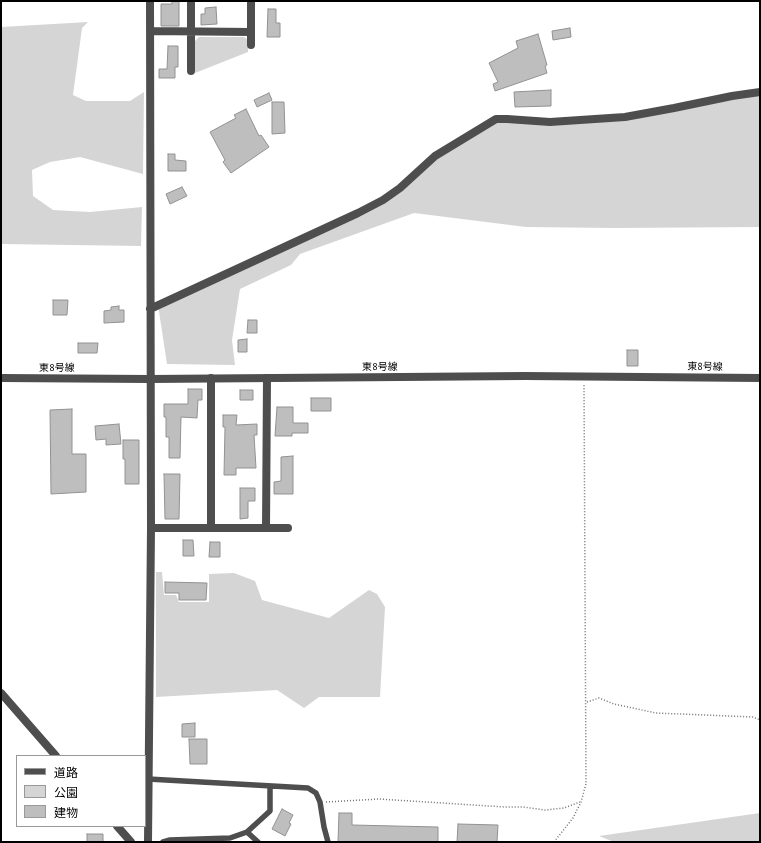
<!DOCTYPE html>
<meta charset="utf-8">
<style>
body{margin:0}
#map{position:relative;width:761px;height:843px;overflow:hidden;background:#fff;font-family:"PT Sans","Noto Sans JP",sans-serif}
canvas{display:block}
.frame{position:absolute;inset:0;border:2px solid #000;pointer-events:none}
.legend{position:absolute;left:16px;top:755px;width:130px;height:72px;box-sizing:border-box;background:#fff;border:1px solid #999;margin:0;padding:5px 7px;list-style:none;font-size:12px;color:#000}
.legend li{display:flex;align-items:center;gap:8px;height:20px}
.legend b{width:20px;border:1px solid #999}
</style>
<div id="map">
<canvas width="761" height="843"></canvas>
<div class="frame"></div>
<ul class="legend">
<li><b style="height:5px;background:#4e4e4e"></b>道路</li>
<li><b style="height:11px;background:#d5d5d5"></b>公園</li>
<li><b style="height:11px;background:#bebebe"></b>建物</li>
</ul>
</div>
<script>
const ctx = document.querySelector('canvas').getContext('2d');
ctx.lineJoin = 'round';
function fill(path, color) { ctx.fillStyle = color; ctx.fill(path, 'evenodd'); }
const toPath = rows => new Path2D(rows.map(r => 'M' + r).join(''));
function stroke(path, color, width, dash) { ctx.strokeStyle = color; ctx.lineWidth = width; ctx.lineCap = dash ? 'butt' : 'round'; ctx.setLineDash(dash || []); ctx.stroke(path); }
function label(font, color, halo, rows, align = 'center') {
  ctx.font = font + ' "PT Sans","Noto Sans JP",sans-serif'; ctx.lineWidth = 3.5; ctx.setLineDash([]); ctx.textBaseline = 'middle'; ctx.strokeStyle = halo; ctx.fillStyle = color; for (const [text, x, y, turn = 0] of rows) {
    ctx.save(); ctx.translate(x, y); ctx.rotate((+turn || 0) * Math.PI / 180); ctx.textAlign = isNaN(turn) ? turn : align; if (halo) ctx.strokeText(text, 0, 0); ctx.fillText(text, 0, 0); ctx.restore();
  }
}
fill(toPath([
 [88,22,82,28,73,95,86,101,130,101,144,92,143,174,80,157,50,162,32,170,33,196,53,210,90,212,142,207,141,246,1,244,1,27],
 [199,37,244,37,248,40,248,52,195,73,195,41],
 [760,92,760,227,615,228,526,227,414,213,300,254,291,265,240,289,232,340,235,365,167,364,158,305,358,213,496,119,550,122,625,117],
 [156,572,162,572,164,595,176,595,179,602,209,602,209,574,234,573,255,581,262,600,329,618,369,590,377,594,385,607,380,697,319,697,304,708,277,690,156,697],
 [760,813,760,842,614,842,599,836]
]), '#d5d5d5');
const building = toPath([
 [172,1,179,1,179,26,161,26,161,4,172,4,172,1],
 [216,7,217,24,201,25,201,14,205,14,205,8,216,7],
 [268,9,276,9,276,23,280,23,280,37,267,37,268,9],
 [570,28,571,37,553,40,552,31,570,28],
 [538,34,547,65,545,66,547,73,495,91,493,84,498,82,489,63,518,48,516,41,538,34],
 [168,46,178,46,178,67,175,67,175,78,159,78,159,69,167,69,168,46],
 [551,90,551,106,515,107,514,92,551,90],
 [269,93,272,100,257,107,254,100,269,93],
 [272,102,284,102,285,133,272,134,272,102],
 [246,109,259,136,261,135,269,147,231,173,223,162,225,160,210,132,236,118,234,115,246,109],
 [168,154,175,154,175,160,186,161,186,171,168,171,168,154],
 [182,187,187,196,170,204,166,194,182,187],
 [53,300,68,300,67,315,53,315,53,300],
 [119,306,119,310,124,310,124,322,104,323,104,311,111,310,111,307,119,306],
 [248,320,257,320,257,333,247,333,248,320],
 [247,339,247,352,238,352,238,340,247,339],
 [78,343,98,343,97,353,78,353,78,343],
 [627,350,638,350,638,366,627,366,627,350],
 [188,389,202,389,202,400,198,400,197,418,181,417,180,458,169,458,169,437,166,437,166,417,164,417,164,404,188,404,188,389],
 [240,390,253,390,253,400,240,400,240,390],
 [311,398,331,398,331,411,311,411,311,398],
 [277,407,293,407,293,423,308,423,308,433,292,433,292,436,275,436,277,407],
 [72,409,72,454,86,454,86,492,51,494,50,410,72,409],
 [223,415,237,415,236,425,257,424,257,435,254,435,256,468,236,468,236,475,224,475,225,427,223,427,223,415],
 [119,424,121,444,106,445,106,439,96,440,95,426,119,424],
 [123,440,139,440,139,484,125,484,125,459,123,459,123,440],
 [293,456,293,494,274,494,274,482,281,481,281,457,293,456],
 [164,474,180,474,179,519,165,519,164,474],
 [240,488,255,488,255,501,248,501,248,518,240,519,240,488],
 [183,540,193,540,194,556,183,556,183,540],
 [210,542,220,542,220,557,209,557,210,542],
 [165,582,207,583,206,600,179,600,179,593,165,593,165,582],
 [195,723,195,737,182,737,182,724,195,723],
 [189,739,207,739,207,764,190,764,189,739],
 [282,809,293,815,289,823,291,824,285,836,272,829,282,809],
 [339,813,352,813,352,825,438,827,438,842,338,842,339,813],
 [458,824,498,825,497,842,457,842,458,824],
 [87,834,103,834,103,842,87,842,87,834]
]);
fill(building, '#bebebe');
stroke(building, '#929292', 1);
stroke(toPath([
 [587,702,599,698,614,704,656,713,753,717,760,720],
 [326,802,379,799,505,807,523,807,545,810,564,808,580,802],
 [554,842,573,818,581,802,586,784,584,384]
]), '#707070', 1.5, [1, 2]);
stroke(toPath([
 [148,779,308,788,316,793,320,802,324,827,328,842],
 [247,832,258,842],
 [163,842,170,840,230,838,247,832,270,811,270,786]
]), '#4e4e4e', 5.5);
stroke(toPath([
 [191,1,191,71],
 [150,31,251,32],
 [251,45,251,1],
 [150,309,358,213,383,200,400,188,435,156,496,119,507,119,550,122,625,117,674,108,732,96,760,92],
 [211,378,211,528],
 [151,528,288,528],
 [266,528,267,378],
 [1,693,56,756],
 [117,826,131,842],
 [148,842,151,528,150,1]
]), '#4e4e4e', 8);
stroke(toPath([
 [1,378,150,379,525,376,760,378]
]), '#4e4e4e', 8);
label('10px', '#000', '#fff', [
 ["東8号線",380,367],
 ["東8号線",705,367,1],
 ["東8号線",57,368]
]);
</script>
